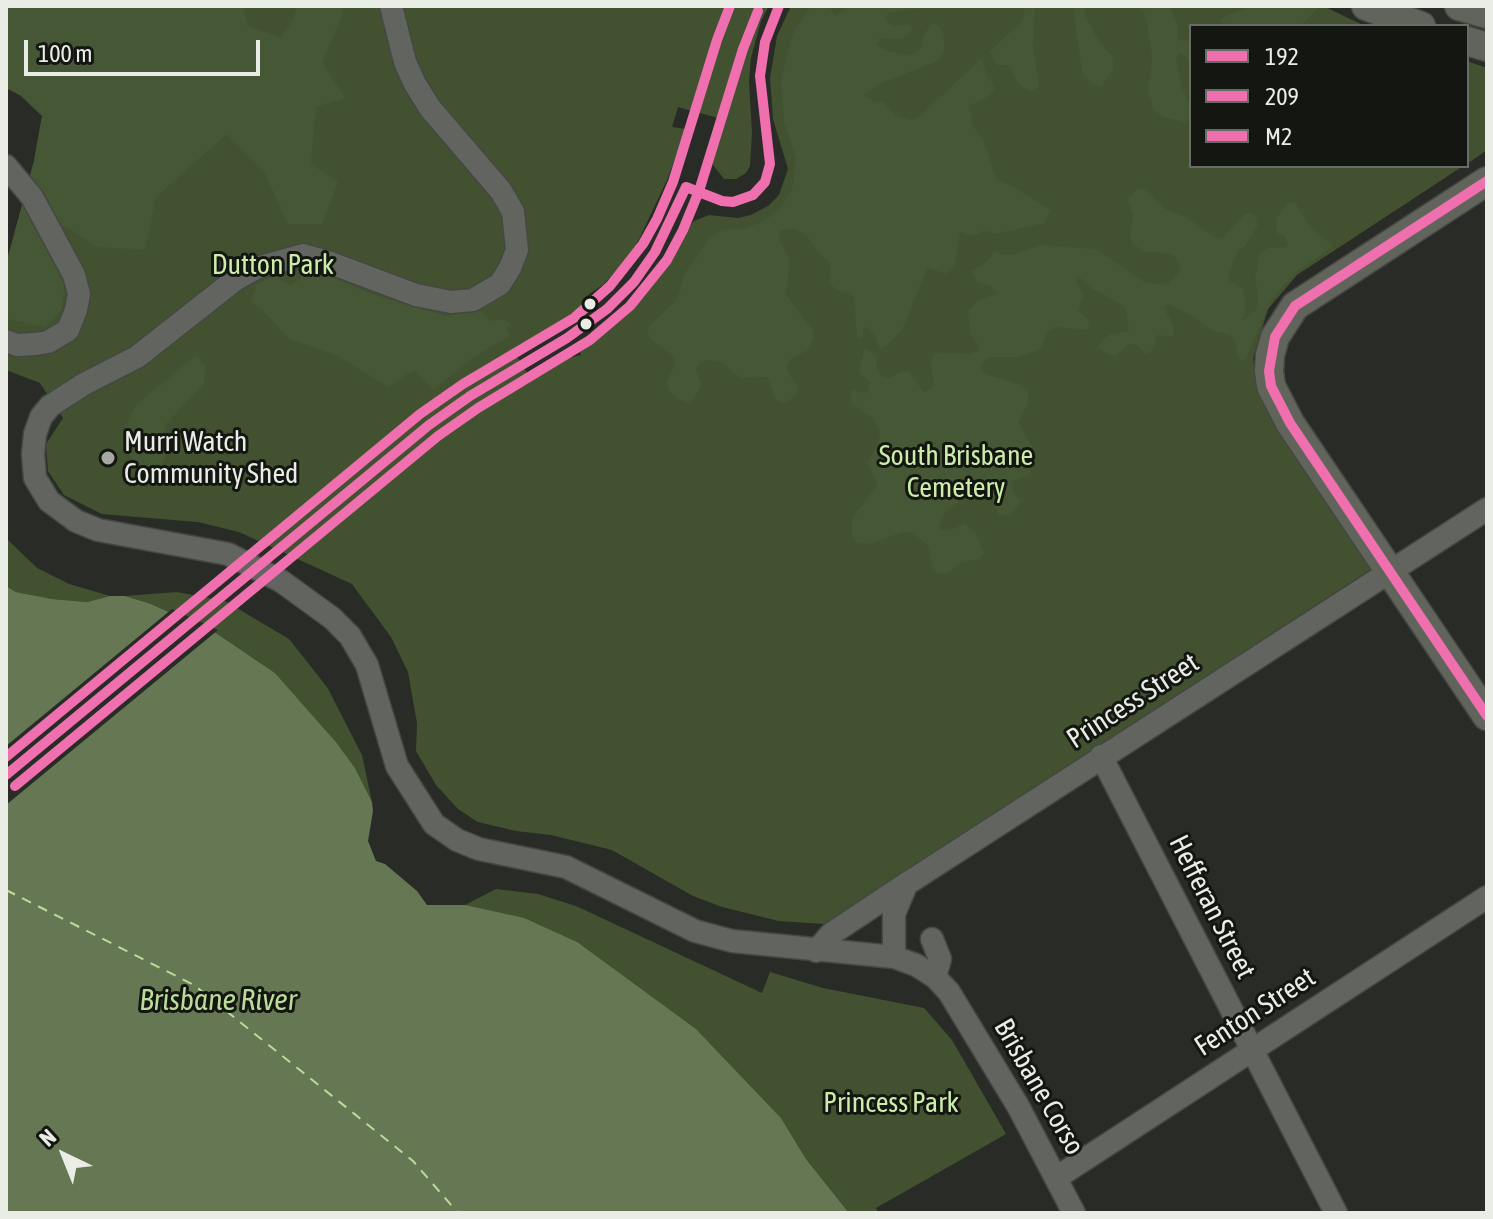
<!DOCTYPE html>
<style>
body{margin:0}
#map{position:relative;width:1493px;height:1219px;overflow:hidden;background:#292c26;font-family:"Asap Condensed",sans-serif}
canvas{display:block}
.frame{position:absolute;inset:0;border:8px solid #e9ede5;pointer-events:none}
.legend{position:absolute;left:1189px;top:24px;width:280px;height:144px;box-sizing:border-box;background:#131611;border:2px solid #696c66;margin:0;padding:10px 14px;list-style:none;font-size:24px;color:#e9ede5}
.legend li{display:flex;align-items:center;gap:16px;height:40px}
.legend b{width:40px;border:2px solid #696c66}
.north{position:absolute;left:24px;top:1115px;width:80px;height:80px;-webkit-text-stroke:6px #131611;paint-order:stroke;rotate:317deg;font-size:22px;font-weight:700;line-height:32px;text-align:center;color:#e9ede5}
.north::after{content:'';display:block;margin:auto;width:28px;height:36px;background:#e9ede5;clip-path:polygon(50% 0,100% 100%,50% 72%,0 100%)}
.scale{position:absolute;left:24px;top:40px;width:236px;height:36px;box-sizing:border-box;border:4px solid #e9ede5;border-top:0;padding-left:10px;font-size:24px;line-height:28px;white-space:nowrap;color:#e9ede5;-webkit-text-stroke:6px #131611;paint-order:stroke}
</style>
<div id="map">
<canvas width="1493" height="1219"></canvas>
<div class="frame"></div>
<ul class="legend">
<li><b style="height:10px;background:#ef6faf"></b>192</li>
<li><b style="height:10px;background:#ef6faf"></b>209</li>
<li><b style="height:10px;background:#ef6faf"></b>M2</li>
</ul>
<div class="north">N</div>
<div class="scale">100 m</div>
</div>
<script>
const ctx = document.querySelector('canvas').getContext('2d');
ctx.lineJoin = 'round';
function fill(path, color) { ctx.fillStyle = color; ctx.fill(path, 'evenodd'); }
const toPath = rows => new Path2D(rows.map(r => 'M' + r).join(''));
function stroke(path, color, width, dash) { ctx.strokeStyle = color; ctx.lineWidth = width; ctx.lineCap = dash ? 'butt' : 'round'; ctx.setLineDash(dash || []); ctx.stroke(path); }
function label(font, color, halo, rows, align = 'center') {
  ctx.font = font + ' "Asap Condensed",sans-serif'; ctx.lineWidth = 6; ctx.setLineDash([]); ctx.textBaseline = 'middle'; ctx.strokeStyle = halo; ctx.fillStyle = color; for (const [text, x, y, turn = 0] of rows) {
    ctx.save(); ctx.translate(x, y); ctx.rotate((+turn || 0) * Math.PI / 180); ctx.textAlign = isNaN(turn) ? turn : align; if (halo) ctx.strokeText(text, 0, 0); ctx.fillText(text, 0, 0); ctx.restore();
  }
}
fill(toPath([
 [62,6,769,6,761,21,751,58,749,81,752,133,750,166,746,173,736,179,724,179,713,165,713,145,722,119,678,107,672,127,686,129,667,180,633,252,604,284,589,294,579,310,565,323,516,355,527,373,542,365,581,355,580,352,641,300,673,245,694,221,709,215,738,218,751,215,768,206,779,195,788,169,773,119,770,78,777,36,791,6,1323,6,1365,26,1191,26,1191,166,1463,166,1297,275,1268,309,1253,358,1256,384,1262,400,1374,567,825,924,779,921,722,907,693,896,612,850,551,835,516,831,478,822,458,809,436,785,416,751,417,723,408,672,391,637,352,584,239,532,198,522,102,514,64,495,48,471,46,444,63,418,40,383,6,370,6,264,34,161],
 [1467,61,1487,68,1487,150,1467,164],
 [6,538,37,568,69,584,110,596,87,602,52,599,16,592,6,586],
 [177,592,225,601,289,639,327,687,362,755,372,802,355,768,336,742,275,673,216,633,151,604,125,596],
 [496,889,538,894,576,906,762,993,770,972,823,988,924,1008,952,1040,1006,1134,876,1208,878,1213,849,1213,806,1159,781,1118,696,1029,649,995,489,911,465,905]
]), '#425230');
fill(toPath([
 [6,6,243,6,248,26,281,38,294,18,297,6,341,6,343,14,322,62,345,98,316,107,311,164,338,182,322,224,288,224,264,171,227,134,156,197,145,250,97,247,64,225,49,242,65,284,62,309,45,327,6,319,6,264,34,161,42,116,21,96,6,88],
 [811,6,829,6,835,16,851,6,936,6,889,13,885,18,889,24,895,26,909,24,913,30,901,39,880,38,877,45,889,52,910,55,916,53,921,48,924,34,933,23,939,26,943,34,945,48,941,57,936,62,881,83,864,95,875,102,882,101,898,117,912,120,920,116,982,58,987,78,992,81,994,89,990,95,970,106,972,125,984,141,997,180,1014,187,1051,210,1044,223,996,234,985,231,971,236,960,232,954,267,945,274,930,268,927,269,903,328,888,345,880,349,875,335,867,327,863,330,863,337,857,339,854,298,850,293,838,290,832,286,829,279,831,264,820,254,806,235,795,229,780,230,779,240,790,260,786,295,812,329,814,337,808,350,791,359,787,365,788,372,799,388,798,392,789,401,782,403,775,399,768,377,740,378,722,362,707,360,699,363,696,369,701,384,695,398,689,403,677,399,669,390,667,383,675,363,674,356,654,342,648,334,647,328,677,300,685,273,709,239,722,230,746,228,764,221,780,209,792,190,796,159,784,121,781,80,792,35],
 [1025,6,1035,6,1033,49,1039,83,1039,87,1032,91,1023,88,1016,80,1010,65,997,65,990,51,1023,20],
 [1073,6,1084,6,1086,18,1099,41,1114,59,1113,70,1101,87,1091,83,1082,72],
 [1134,6,1169,6,1178,26,1178,40,1191,41,1191,62,1181,53,1176,57,1182,88,1191,108,1191,117,1185,122,1163,117,1153,109,1148,91,1152,58,1147,21,1143,10],
 [1250,6,1320,6,1301,26,1225,26,1221,23,1221,18],
 [1137,189,1144,189,1165,209,1186,217,1216,238,1224,237,1245,214,1253,214,1257,219,1257,227,1245,246,1238,251,1229,273,1230,281,1243,289,1246,307,1242,321,1257,309,1258,298,1255,279,1259,254,1268,248,1288,247,1285,236,1278,234,1276,230,1277,218,1288,202,1295,203,1312,229,1332,245,1332,248,1295,273,1272,299,1244,362,1238,357,1236,342,1231,335,1212,331,1194,317,1168,304,1164,308,1173,325,1174,337,1157,335,1153,350,1148,354,1144,353,1136,344,1128,345,1116,356,1108,355,1098,347,1102,340,1111,334,1127,332,1129,329,1125,306,1092,289,1078,276,1076,279,1084,297,1078,310,1090,323,1088,330,1055,327,1046,333,1042,347,1034,352,1017,357,990,357,981,364,984,374,1020,384,1029,391,1027,405,1018,422,1032,446,1035,458,1029,475,1011,482,1013,493,1021,501,1010,516,999,515,992,496,983,489,969,495,946,511,942,518,939,529,946,531,965,524,976,533,984,553,979,559,960,563,949,573,938,573,933,568,928,545,913,533,903,532,870,544,858,543,853,538,851,528,853,517,878,485,867,463,878,444,880,432,874,419,852,404,850,393,852,390,866,393,869,391,870,382,859,372,864,350,867,349,876,355,877,370,882,376,889,378,901,372,909,372,924,392,931,389,934,383,930,363,934,353,968,354,978,351,979,347,970,334,968,311,978,300,998,294,991,286,977,282,971,271,987,262,995,251,1002,254,1015,254,1042,245,1096,249,1144,282,1166,285,1181,270,1175,257,1169,253,1145,252,1133,244,1130,237,1133,215,1128,199],
 [307,273,329,276,380,297,446,316,481,311,490,321,504,319,511,325,506,329,510,336,474,357,433,390,414,370,388,387,338,356,288,338,261,308,251,302,256,285,274,275,291,286],
 [196,355,206,367,204,384,165,425,168,448,162,467,138,468,128,452,125,427,136,405]
]), '#465735');
fill(toPath([
 [6,586,16,592,52,599,87,602,110,596,125,596,151,604,216,633,275,673,336,742,355,768,372,802,373,811,368,841,376,861,385,864,417,891,427,905,465,905,524,918,577,942,696,1029,781,1118,806,1159,849,1213,6,1213]
]), '#657853');
fill(toPath([
 [172,609,218,630,6,805,6,746]
]), '#292c26');
stroke(toPath([
 [6,890,194,985,413,1161,458,1213]
]), '#bbdb9a', 2, [10, 8]);
const minor = toPath([
 [391,6,405,62,415,84,430,108,501,191,513,212,517,250,510,268,500,284,473,300,451,302,416,295,328,262,303,255,256,268,236,279,137,357,84,384,50,406,41,417,35,434,33,454,35,478,49,501,76,521,98,530,228,554,281,581,332,618,350,636,367,665,397,766,434,824,457,840,479,849,566,867,695,931,732,941,894,957,916,965,935,977,949,992,1018,1106,1074,1213],
 [6,166,32,197,74,275,79,294,76,310,68,330,48,342,36,344,17,345,6,341],
 [1101,756,1336,1213],
 [932,939,940,959,935,977],
 [816,951,831,934,894,892,1487,509],
 [894,957,894,914,907,883],
 [1056,1178,1487,897]
]);
const major = toPath([
 [1366,6,1421,26],
 [1459,6,1487,14],
 [1467,41,1487,47],
 [1487,181,1295,306,1275,337,1270,355,1269,371,1271,386,1290,423,1487,716]
]);
stroke(minor, '#454743', 25);
stroke(major, '#454743', 31);
stroke(minor, '#626460', 22);
stroke(major, '#60645a', 28);
stroke(toPath([
 [1487,181,1295,306,1275,337,1269,371,1271,386,1290,423,1487,716],
 [686,187,722,201,733,202,753,195,765,182,770,164,760,76,765,42,779,6],
 [6,775,429,425,470,396,567,338,607,309,634,282,655,252,686,187]
]), '#ef6faf', 10);
stroke(toPath([
 [15,786,438,436,478,408,590,340,630,306,667,260,683,230,699,191,743,49,758,11]
]), '#ef6faf', 10);
stroke(toPath([
 [6,757,420,414,463,384,574,318,610,286,643,244,657,219,673,182,717,40,730,6]
]), '#ef6faf', 10);
for (const [x, y, r, color] of [
 [590,304,7,"#e9ede5"],
 [586,324,7,"#e9ede5"],
 [108,458,8,"#a6a9a2"]
]) { const dot = new Path2D(); dot.arc(x, y, r, 0, 2 * Math.PI); ctx.fillStyle = color; ctx.fill(dot); stroke(dot, '#131611', 3); }
label('28px', '#ccedaa', '#131611', [
 ["Dutton Park",273,265],
 ["South Brisbane",956,456],
 ["Cemetery",956,488],
 ["Princess Park",891,1103]
]);
label('28px', '#e9ede5', '#131611', [
 ["Murri Watch",124,442],
 ["Community Shed",124,474]
], 'left');
label('28px', '#e9ede5', '#131611', [
 ["Princess Street",1133,701,-33],
 ["Hefferan Street",1212,907,63],
 ["Fenton Street",1255,1012,-33],
 ["Brisbane Corso",1039,1087,60]
]);
label('italic 30px', '#bbdb9a', '#131611', [
 ["Brisbane River",218,1001]
]);
</script>
